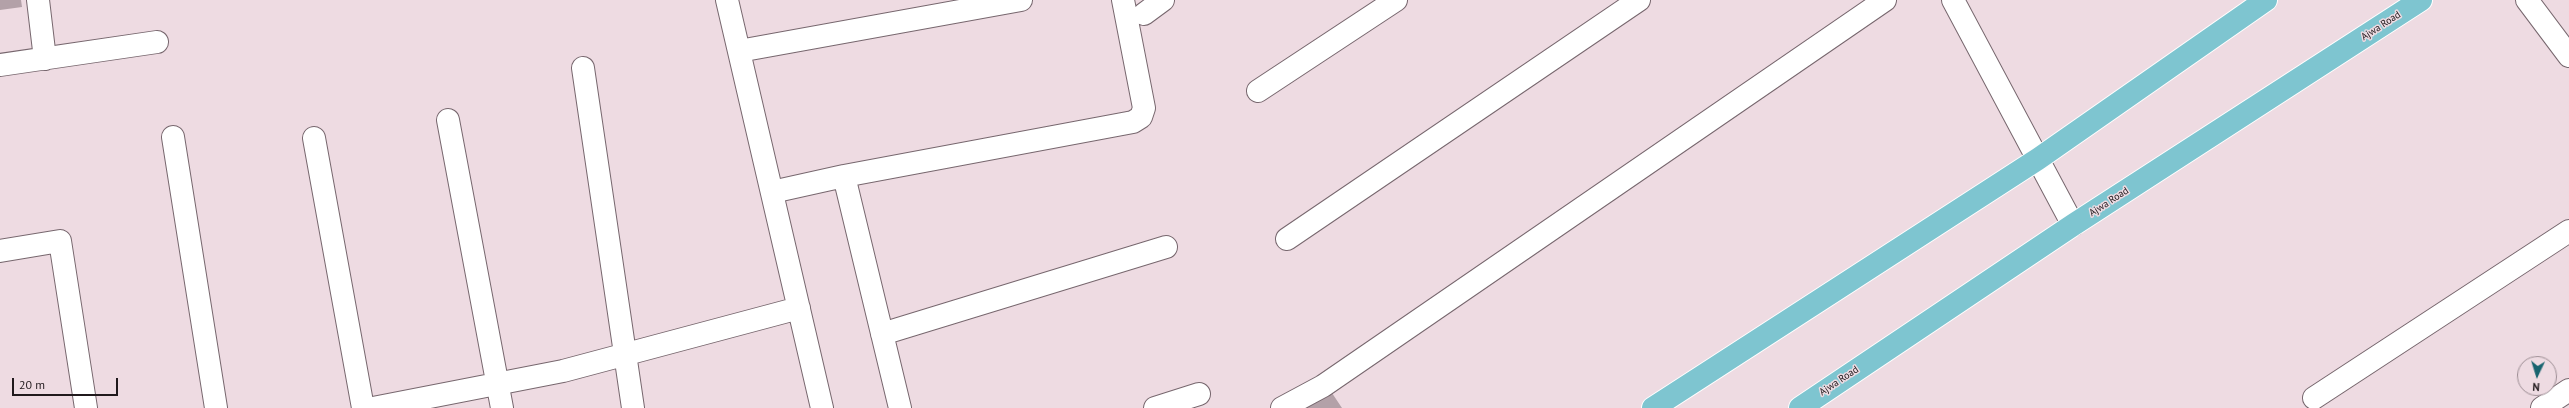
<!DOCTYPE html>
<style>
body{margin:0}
#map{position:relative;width:2569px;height:408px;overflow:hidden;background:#eedbe2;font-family:"PT Sans",sans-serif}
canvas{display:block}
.north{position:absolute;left:2517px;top:356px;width:40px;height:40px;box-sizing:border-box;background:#eedbe2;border:1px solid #9c8d93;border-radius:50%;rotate:184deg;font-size:11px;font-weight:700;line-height:16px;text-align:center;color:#20191c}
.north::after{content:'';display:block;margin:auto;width:14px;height:18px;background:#18646f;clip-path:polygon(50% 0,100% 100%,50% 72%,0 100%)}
.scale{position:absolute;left:12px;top:378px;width:106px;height:18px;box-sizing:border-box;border:2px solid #20191c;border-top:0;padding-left:5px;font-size:12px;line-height:14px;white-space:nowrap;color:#20191c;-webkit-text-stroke:3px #eedbe2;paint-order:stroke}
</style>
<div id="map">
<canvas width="2569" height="408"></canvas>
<div class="north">N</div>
<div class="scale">20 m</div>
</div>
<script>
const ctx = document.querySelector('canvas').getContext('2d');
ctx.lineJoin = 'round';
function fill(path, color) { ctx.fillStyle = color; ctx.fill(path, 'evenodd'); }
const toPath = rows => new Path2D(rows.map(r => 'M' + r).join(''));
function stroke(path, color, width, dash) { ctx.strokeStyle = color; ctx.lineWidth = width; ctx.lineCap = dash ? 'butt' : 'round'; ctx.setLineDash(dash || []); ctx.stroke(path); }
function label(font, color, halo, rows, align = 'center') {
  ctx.font = font + ' "PT Sans",sans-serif'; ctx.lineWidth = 3; ctx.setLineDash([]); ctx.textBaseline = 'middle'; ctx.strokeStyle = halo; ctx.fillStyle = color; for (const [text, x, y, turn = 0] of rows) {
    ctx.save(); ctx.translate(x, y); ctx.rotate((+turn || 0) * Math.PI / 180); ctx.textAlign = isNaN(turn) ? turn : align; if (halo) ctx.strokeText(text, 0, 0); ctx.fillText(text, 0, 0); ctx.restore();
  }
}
fill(toPath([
 [0,0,21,0,22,7,0,10],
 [1330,390,1342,408,1301,408]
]), '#b3a1a8');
const minor = toPath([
 [38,0,45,59],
 [727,0,822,408],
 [1953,0,2073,225],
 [2527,0,2569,56],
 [1144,14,1163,0],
 [739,51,1021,0],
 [0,65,157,42],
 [583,68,633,408],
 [1258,91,1396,0],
 [448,120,502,408],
 [173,137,216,408],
 [314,138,363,408],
 [844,176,900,408],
 [772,192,844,176,1133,122,1141,117,1144,108,1123,0],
 [1287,239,1639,0],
 [0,251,60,241,86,408],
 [882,334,1166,247],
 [2314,398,2569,231],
 [373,408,563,371,799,308],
 [1155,408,1199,394],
 [1282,408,1323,386,1885,0],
 [2542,408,2569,390]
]);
const major = toPath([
 [1653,408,2038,159,2266,0],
 [1800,408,2073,225,2421,0]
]);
stroke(minor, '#77676e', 24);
stroke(major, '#fff', 24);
stroke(minor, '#fff', 22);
stroke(major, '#7ec5d0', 22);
label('10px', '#20191c', '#eedbe2', [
 ["Ajwa Road",2381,26,-33],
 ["Ajwa Road",2109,202,-33],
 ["Ajwa Road",1839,381,-34]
]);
</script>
